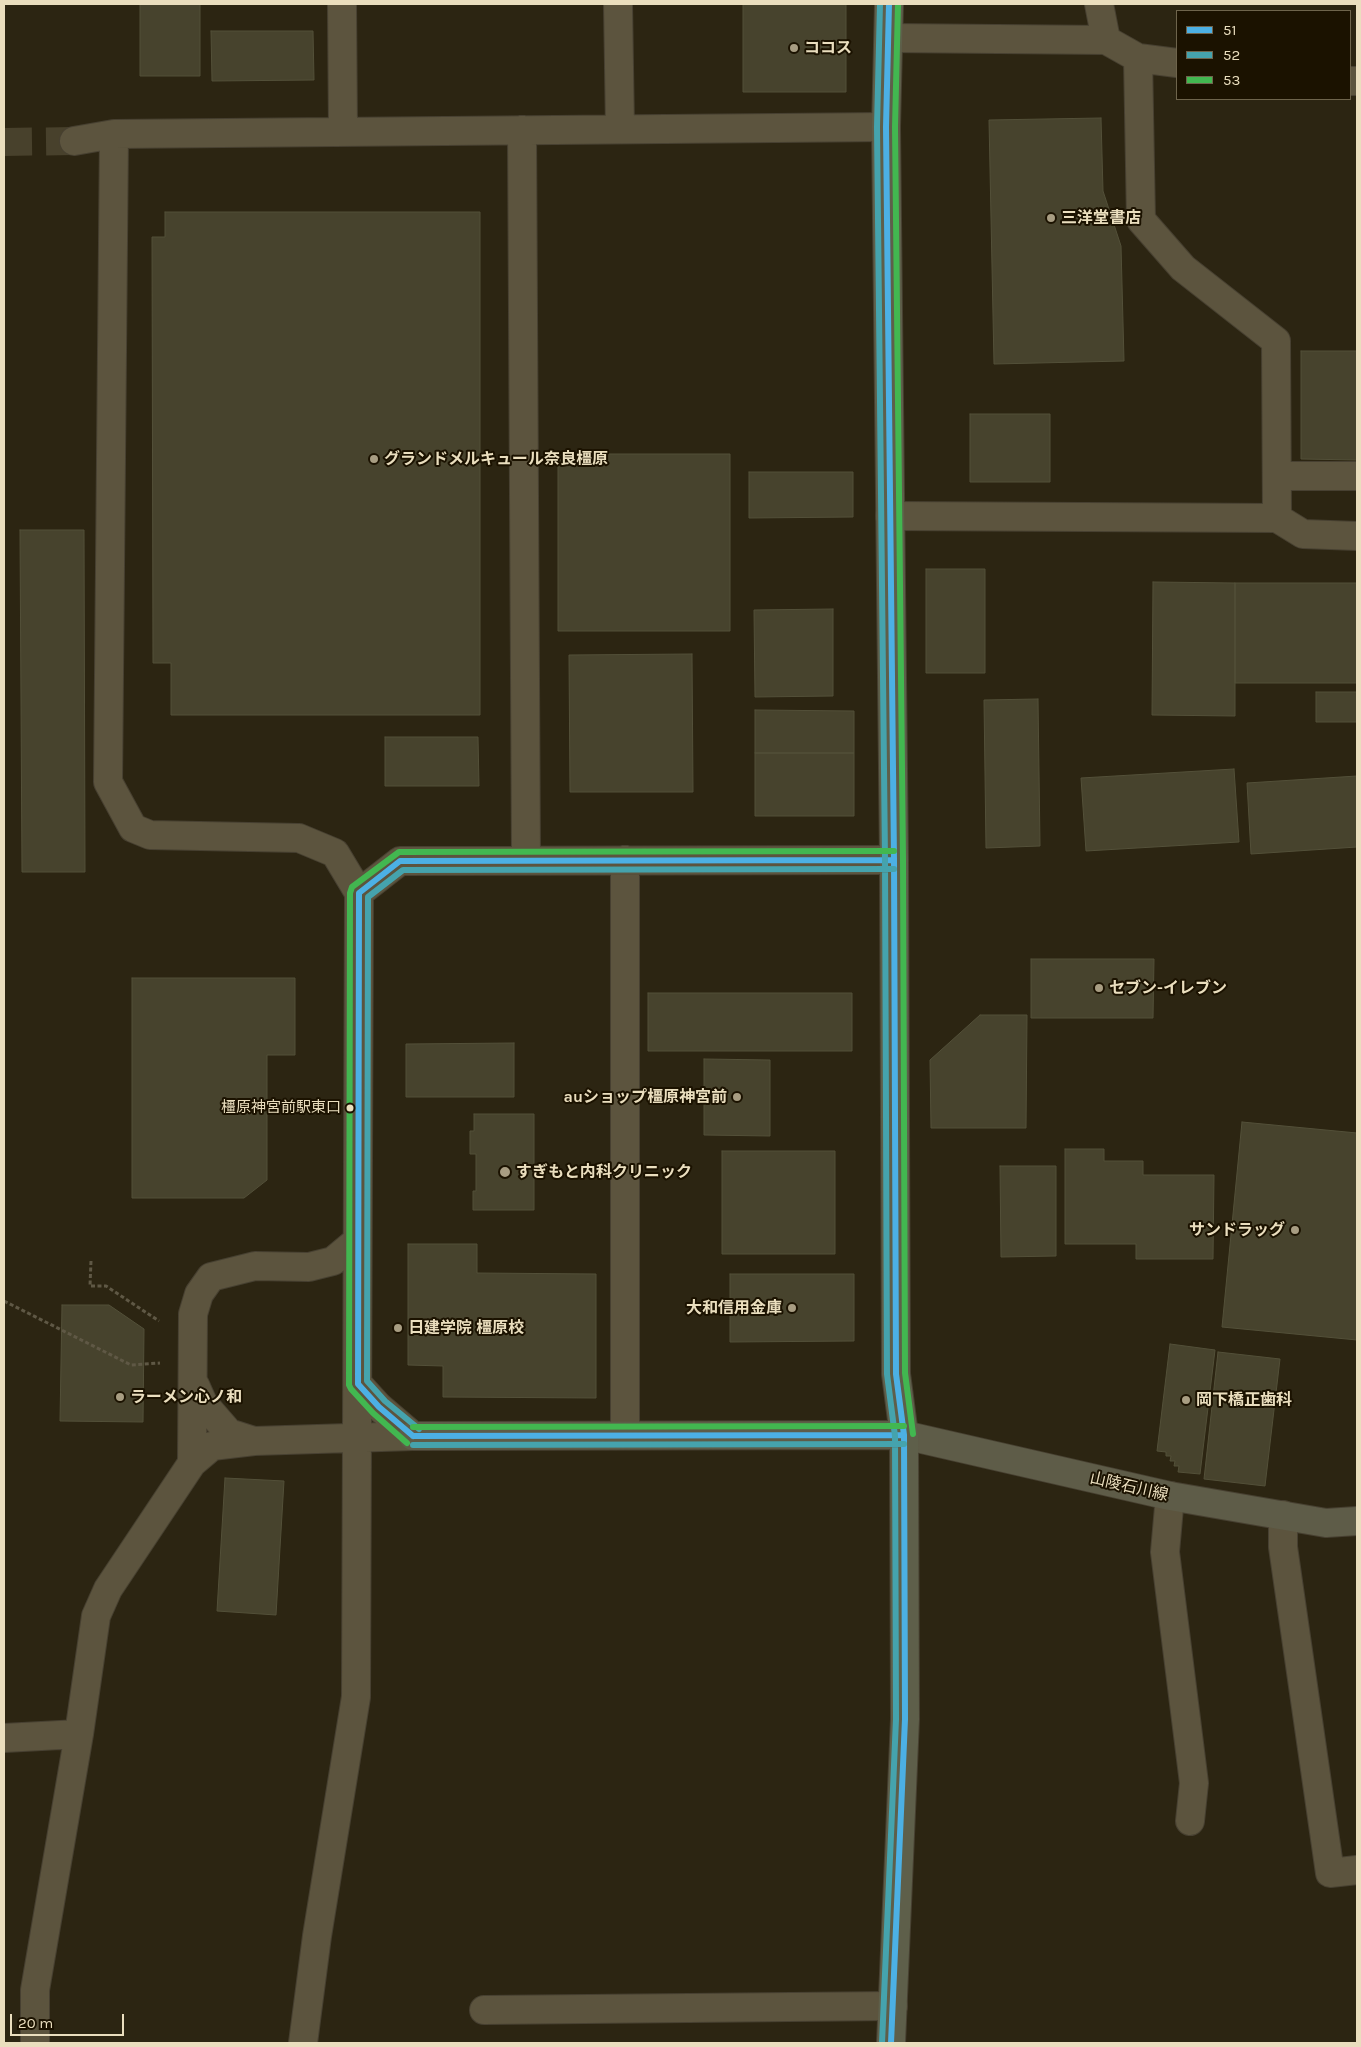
<!DOCTYPE html>
<meta charset="utf-8">
<style>
body{margin:0}
#map{position:relative;width:1361px;height:2047px;overflow:hidden;background:#2c2512;font-family:Karla,sans-serif}
canvas{display:block}
.frame{position:absolute;inset:0;border:5px solid #eadebe;pointer-events:none}
.legend{position:absolute;left:1176px;top:10px;width:175px;height:90px;box-sizing:border-box;background:#1b1200;border:1px solid #6e644c;margin:0;padding:6px 9px;list-style:none;font-size:15px;color:#eadebe}
.legend li{display:flex;align-items:center;gap:10px;height:25px}
.legend b{width:25px;border:1px solid #6e644c}
.scale{position:absolute;left:10px;top:2014px;width:114px;height:22px;box-sizing:border-box;border:2px solid #eadebe;border-top:0;padding-left:6px;font-size:15px;line-height:18px;white-space:nowrap;color:#eadebe;-webkit-text-stroke:4px #1b1200;paint-order:stroke}
</style>
<div id="map">
<canvas width="1361" height="2047"></canvas>
<div class="frame"></div>
<ul class="legend">
<li><b style="height:6px;background:#4cb0e4"></b>51</li>
<li><b style="height:6px;background:#45a3ad"></b>52</li>
<li><b style="height:6px;background:#42b750"></b>53</li>
</ul>
<div class="scale">20 m</div>
</div>
<script>
const ctx = document.querySelector('canvas').getContext('2d');
ctx.lineJoin = 'round';
function fill(path, color) { ctx.fillStyle = color; ctx.fill(path, 'evenodd'); }
const toPath = rows => new Path2D(rows.map(r => 'M' + r).join(''));
function stroke(path, color, width, dash) { ctx.strokeStyle = color; ctx.lineWidth = width; ctx.lineCap = dash ? 'butt' : 'round'; ctx.setLineDash(dash || []); ctx.stroke(path); }
function label(font, color, halo, rows, align = 'center') {
  ctx.font = font + ' Karla,"Noto Sans JP",sans-serif'; ctx.lineWidth = 4; ctx.setLineDash([]); ctx.textBaseline = 'middle'; ctx.strokeStyle = halo; ctx.fillStyle = color; for (const [text, x, y, turn = 0] of rows) {
    ctx.save(); ctx.translate(x, y); ctx.rotate((+turn || 0) * Math.PI / 180); ctx.textAlign = isNaN(turn) ? turn : align; if (halo) ctx.strokeText(text, 0, 0); ctx.fillText(text, 0, 0); ctx.restore();
  }
}
const building = toPath([
 [140,4,200,4,200,76,140,76,140,4],
 [743,4,846,4,846,92,743,92,743,4],
 [211,31,313,31,314,80,212,81,211,31],
 [1101,118,1103,191,1121,246,1124,361,994,364,989,120,1101,118],
 [165,212,480,212,480,715,171,715,171,663,153,663,152,237,165,237,165,212],
 [1301,351,1357,351,1357,460,1301,459,1301,351],
 [970,414,1050,414,1050,482,970,482,970,414],
 [558,454,730,454,730,631,558,631,558,454],
 [749,472,853,472,853,517,749,518,749,472],
 [20,530,84,530,85,872,22,872,20,530],
 [926,569,985,569,985,673,926,673,926,569],
 [1153,582,1235,583,1235,716,1152,715,1153,582],
 [1235,583,1357,583,1357,683,1235,683,1235,583],
 [833,609,833,696,755,697,754,610,833,609],
 [692,654,693,792,570,792,569,655,692,654],
 [1316,692,1357,692,1357,722,1316,722,1316,692],
 [1038,699,1040,846,986,848,984,700,1038,699],
 [755,710,854,711,854,753,755,753,755,710],
 [385,737,478,737,479,786,385,786,385,737],
 [755,753,854,753,854,816,755,816,755,753],
 [1234,769,1239,842,1086,851,1081,778,1234,769],
 [1357,776,1357,847,1251,854,1247,783,1357,776],
 [1031,959,1154,959,1153,1018,1031,1018,1031,959],
 [132,978,295,978,295,1055,267,1055,267,1180,244,1198,132,1198,132,978],
 [648,993,852,993,852,1051,648,1051,648,993],
 [980,1015,1027,1015,1026,1128,931,1128,930,1060,980,1015],
 [514,1043,514,1097,406,1097,406,1044,514,1043],
 [704,1059,770,1060,770,1136,704,1135,704,1059],
 [474,1114,534,1114,534,1210,473,1210,473,1191,476,1191,476,1154,470,1154,470,1131,474,1131,474,1114],
 [1242,1122,1357,1133,1357,1340,1222,1327,1242,1122],
 [1065,1149,1104,1149,1104,1161,1143,1161,1143,1175,1214,1175,1213,1259,1136,1259,1136,1244,1065,1244,1065,1149],
 [722,1151,835,1151,835,1254,722,1254,722,1151],
 [1000,1166,1056,1166,1056,1256,1001,1257,1000,1166],
 [408,1244,477,1244,477,1273,596,1274,596,1398,443,1397,443,1366,408,1365,408,1244],
 [730,1274,854,1274,854,1341,730,1342,730,1274],
 [62,1305,109,1305,144,1329,143,1422,60,1421,62,1305],
 [1170,1344,1215,1350,1200,1474,1178,1472,1179,1466,1174,1466,1175,1461,1170,1461,1171,1456,1166,1456,1166,1452,1157,1451,1170,1344],
 [1218,1352,1280,1359,1265,1486,1204,1479,1218,1352],
 [225,1478,284,1481,276,1615,217,1611,225,1478]
]);
fill(building, '#47432d');
stroke(building, '#535039', 1);
stroke(toPath([
 [4,142,74,141]
]), '#48412c', 28, [28, 14]);
const minor = toPath([
 [342,4,343,132],
 [618,4,620,129],
 [1099,4,1106,40],
 [889,38,1106,40,1138,58,1177,63],
 [1350,81,1357,81],
 [522,130,526,860],
 [114,134,108,782,133,828,150,835,299,838,335,853,359,893],
 [74,141,114,134,886,127],
 [1277,476,1357,476],
 [890,516,1277,518,1276,341,1183,268,1141,220,1138,58],
 [1277,518,1303,534,1357,536],
 [625,860,625,1435],
 [358,1384,379,1407,413,1436],
 [195,1385,203,1403,229,1433,254,1441],
 [192,1463,193,1314,199,1294,211,1277,255,1266,309,1267,333,1261,357,1241],
 [1170,1496,1165,1552,1194,1783,1190,1821],
 [1283,1515,1283,1547,1330,1873,1357,1870],
 [4,1738,79,1734],
 [484,2010,893,2006],
 [35,2043,35,1990,79,1734,96,1616,108,1589,192,1463,212,1446,254,1441,413,1436],
 [303,2043,317,1936,356,1697,359,893,400,861,894,860]
]);
const major = toPath([
 [413,1436,904,1435,1170,1496,1326,1523,1357,1521]
]);
const highway = toPath([
 [889,4,886,127,894,860,896,1374,904,1435,905,1719,891,2043]
]);
stroke(minor, '#474031', 30);
stroke(major, '#474031', 30);
stroke(highway, '#474031', 30);
stroke(toPath([
 [91,1261,90,1286,106,1286,159,1321],
 [4,1301,131,1365,160,1363]
]), '#5f5845', 3, [4, 2.5]);
stroke(minor, '#5c543e', 28);
stroke(major, '#5e5c48', 28);
stroke(highway, '#5e5f4a', 28);
stroke(toPath([
 [889,4,886,127,894,860,896,1374,904,1435,905,1719,891,2043],
 [413,1436,379,1407,358,1384,359,893,400,861,894,860],
 [413,1436,904,1435]
]), '#4cb0e4', 6);
stroke(toPath([
 [880,4,877,127,885,860,887,1374,895,1436,896,1719,882,2043],
 [419,1429,385,1401,367,1381,368,897,403,870,894,869],
 [413,1445,904,1444]
]), '#45a3ad', 6);
stroke(toPath([
 [898,4,895,127,903,860,905,1373,913,1434],
 [413,1427,904,1426],
 [407,1443,373,1413,351,1389,349,1385,350,893,352,887,399,852,894,851]
]), '#42b750', 6);
for (const [x, y, r, color] of [
 [794,48,5,"#a89d82"],
 [1051,218,5,"#a89d82"],
 [374,459,5,"#a89d82"],
 [1099,988,5,"#a89d82"],
 [737,1097,5,"#a89d82"],
 [350,1108,4.5,"#eadebe"],
 [505,1172,6,"#a89d82"],
 [1295,1230,5,"#a89d82"],
 [792,1308,5,"#a89d82"],
 [398,1328,5,"#a89d82"],
 [120,1397,5,"#a89d82"],
 [1186,1400,5,"#a89d82"]
]) { const dot = new Path2D(); dot.arc(x, y, r, 0, 2 * Math.PI); ctx.fillStyle = color; ctx.fill(dot); stroke(dot, '#1b1200', 2); }
label('15px', '#eadebe', '#1b1200', [
 ["橿原神宮前駅東口",341,1108]
], 'right');
label('bold 16px', '#eadebe', '#1b1200', [
 ["ココス",804,48],
 ["三洋堂書店",1061,218],
 ["グランドメルキュール奈良橿原",384,459],
 ["セブン-イレブン",1109,988],
 ["auショップ橿原神宮前",727,1097,"right"],
 ["すぎもと内科クリニック",516,1172],
 ["サンドラッグ",1285,1230,"right"],
 ["大和信用金庫",782,1308,"right"],
 ["日建学院 橿原校",408,1328],
 ["ラーメン心ノ和",130,1397],
 ["岡下橋正歯科",1196,1400]
], 'left');
label('16px', '#eadebe', '#1b1200', [
 ["山陵石川線",1129,1487,13]
]);
</script>
